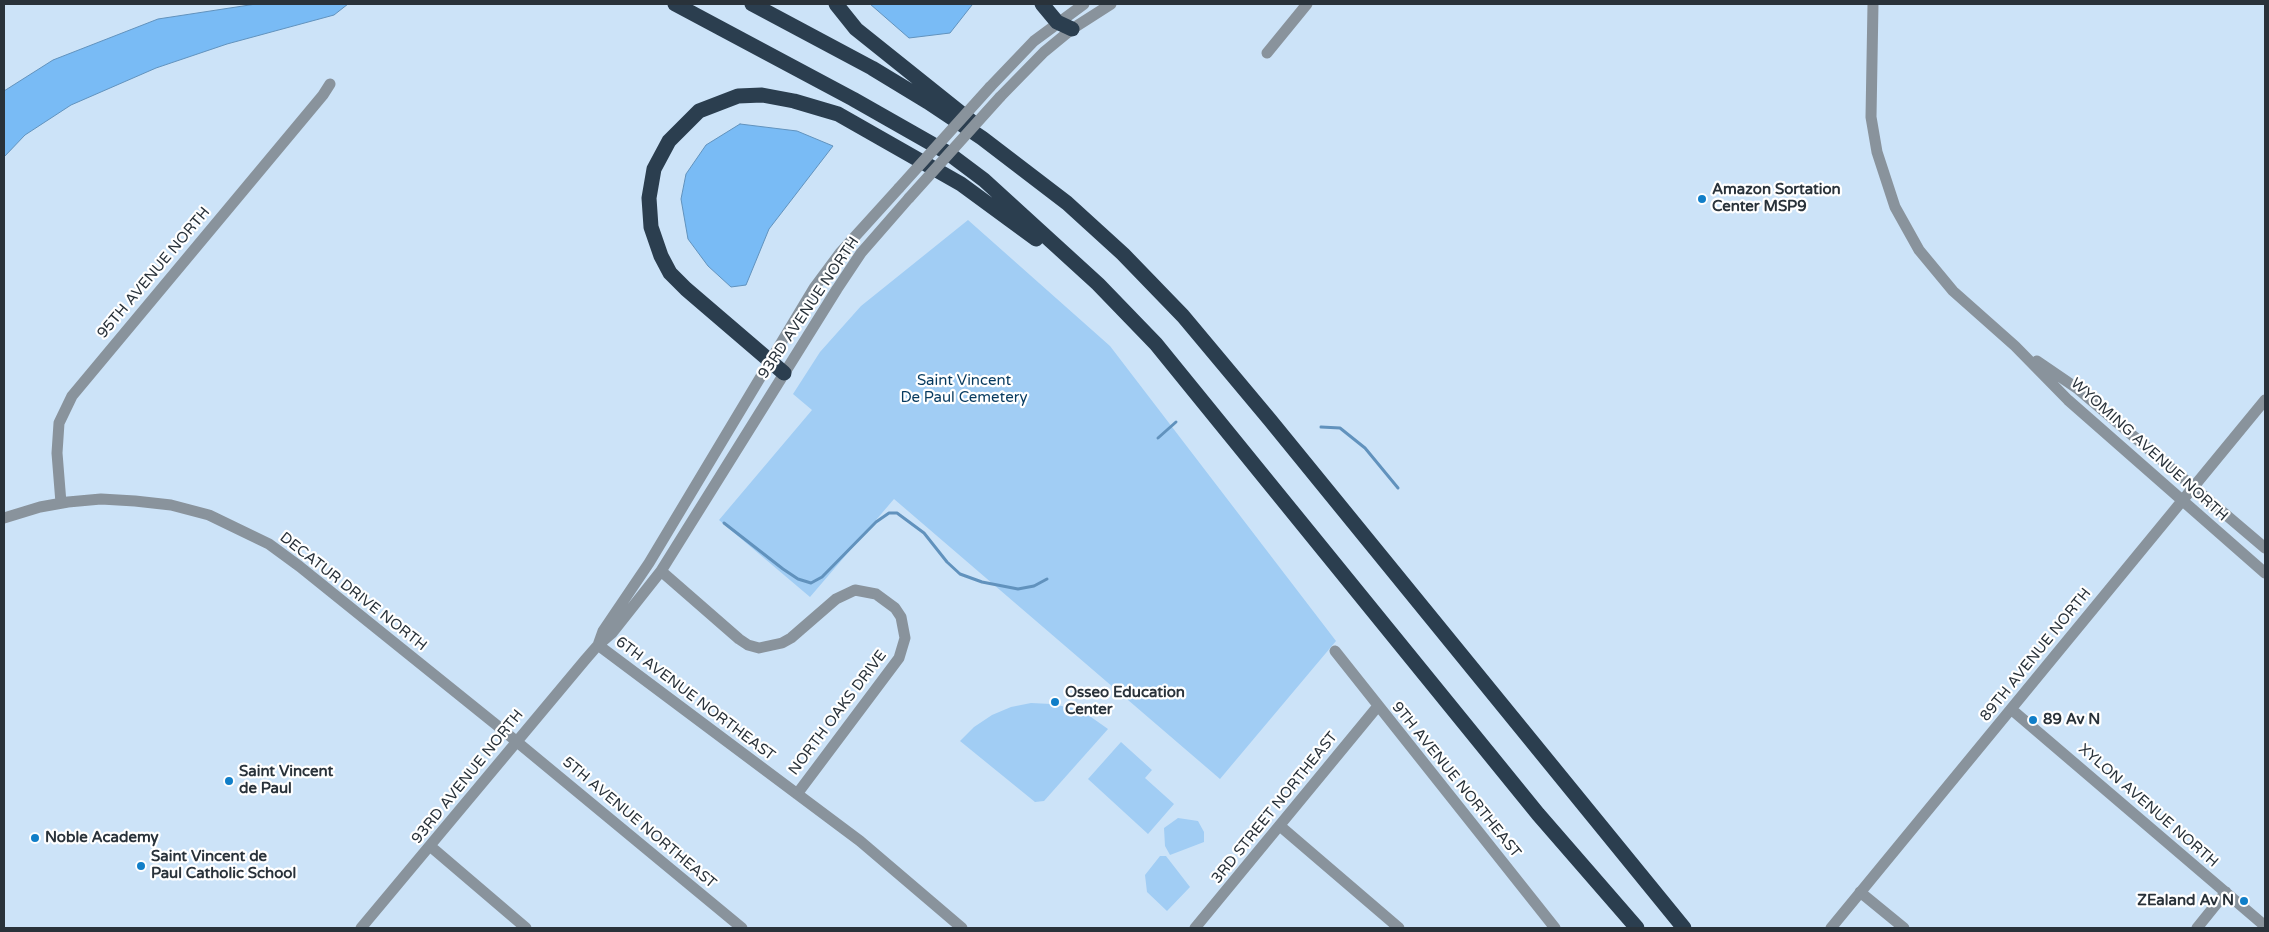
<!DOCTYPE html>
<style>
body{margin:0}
#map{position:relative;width:2269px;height:932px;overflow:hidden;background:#cce3f8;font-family:"Varela Round",sans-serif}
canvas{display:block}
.frame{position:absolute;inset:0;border:5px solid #29323a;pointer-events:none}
</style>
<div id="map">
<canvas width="2269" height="932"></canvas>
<div class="frame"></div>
</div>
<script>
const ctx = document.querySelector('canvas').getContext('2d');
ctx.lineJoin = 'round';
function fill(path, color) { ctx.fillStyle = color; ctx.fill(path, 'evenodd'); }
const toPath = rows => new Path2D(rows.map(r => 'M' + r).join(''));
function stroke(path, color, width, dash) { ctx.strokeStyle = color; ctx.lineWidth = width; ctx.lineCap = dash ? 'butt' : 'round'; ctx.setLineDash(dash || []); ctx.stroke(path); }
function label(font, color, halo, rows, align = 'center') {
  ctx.font = font + ' "Varela Round",sans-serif'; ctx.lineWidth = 4.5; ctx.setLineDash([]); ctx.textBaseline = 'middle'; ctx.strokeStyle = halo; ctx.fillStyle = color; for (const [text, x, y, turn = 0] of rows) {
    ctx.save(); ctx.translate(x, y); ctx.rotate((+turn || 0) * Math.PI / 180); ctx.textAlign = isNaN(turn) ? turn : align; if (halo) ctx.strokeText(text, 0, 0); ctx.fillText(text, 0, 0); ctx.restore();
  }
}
fill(toPath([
 [968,220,1110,346,1336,641,1220,779,894,499,810,597,719,520,812,410,793,394,820,352,861,306],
 [1031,703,1051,704,1072,708,1091,717,1108,729,1044,801,1035,802,960,741,974,727,992,715,1011,707],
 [1121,742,1152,770,1145,778,1174,804,1148,834,1088,779],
 [1178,818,1198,821,1204,832,1204,842,1170,855,1165,846,1164,828],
 [1160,856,1166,856,1190,887,1167,911,1147,892,1145,875]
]), '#a1cdf4');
const water = toPath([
 [256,4,348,4,334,15,227,44,156,68,71,105,25,135,4,157,4,91,53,60,158,19,256,4],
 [870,4,972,4,972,5,950,33,909,38,870,4],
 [740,124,797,131,833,146,769,229,746,285,731,287,708,266,688,239,681,199,686,174,706,145,740,124]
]);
fill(water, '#79bbf5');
stroke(water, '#6192bd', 1);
stroke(toPath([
 [1321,427,1340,428,1365,448,1398,488],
 [1158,438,1176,422],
 [724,523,783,569,798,579,811,583,822,577,876,522,889,513,897,513,924,533,947,562,960,574,982,582,1018,589,1034,586,1047,579]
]), '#6192bd', 3);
stroke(toPath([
 [1873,4,1871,117,1877,152,1895,207,1919,250,1953,291,2015,346,2068,400,2265,573],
 [1267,53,1307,4],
 [990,87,1034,41,1084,4],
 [1000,97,1044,52,1072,29,1111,4],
 [2037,361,2078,389,2265,548],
 [61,503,57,453,59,423,72,396,323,95,330,84],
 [4,518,40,507,68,502,101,499,135,501,171,505,209,515,269,544,299,566,499,727,742,928],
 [661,571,739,639,748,645,759,648,782,643,791,638,836,599,855,590,876,594,895,608,901,617,905,638,899,658,797,794],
 [598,645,603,631,649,563,814,288,840,253,899,188],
 [598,645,860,841,962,928],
 [1335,651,1555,928],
 [2011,709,2265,926],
 [1280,826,1399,928],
 [430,846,526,928],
 [1860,892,1904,928],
 [361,928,585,660,598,645,612,633,661,571,837,289,861,253,909,198],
 [1195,928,1378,706],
 [1831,928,2265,400],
 [2197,928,2226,892]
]), '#89939c', 11);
stroke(toPath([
 [675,4,853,99,948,153,984,180,1098,284,1156,344,1538,814,1637,928],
 [752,4,872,68,928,102,982,138,1067,203,1123,254,1183,316,1270,420,1684,928],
 [836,4,856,29,971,121],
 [1042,4,1057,22,1072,29],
 [784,373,686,289,670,273,661,256,651,227,649,198,654,169,669,141,699,111,738,96,762,95,794,101,838,114,961,184,1036,239]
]), '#2b3e4f', 15);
stroke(toPath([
 [899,188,990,87],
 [909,198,1000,97]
]), '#89939c', 11);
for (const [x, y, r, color] of [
 [1702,199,5,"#107ec8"],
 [1055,702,5,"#107ec8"],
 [2033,720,5,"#107ec8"],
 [229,781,5,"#107ec8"],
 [35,838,5,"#107ec8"],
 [141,866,5,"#107ec8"],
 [2244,901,5,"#107ec8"]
]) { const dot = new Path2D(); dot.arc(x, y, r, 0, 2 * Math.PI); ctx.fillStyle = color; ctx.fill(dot); stroke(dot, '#fff', 2); }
label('bold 15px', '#29323a', '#fff', [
 ["Amazon Sortation",1712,190],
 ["Center MSP9",1712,207],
 ["Osseo Education",1065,693],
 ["Center",1065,710],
 ["89 Av N",2043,720],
 ["Saint Vincent",239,772],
 ["de Paul",239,789],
 ["Noble Academy",45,838],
 ["Saint Vincent de",151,857],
 ["Paul Catholic School",151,874],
 ["ZEaland Av N",2234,901,"right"]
], 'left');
label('15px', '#29323a', '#fff', [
 ["95TH AVENUE NORTH",154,273,-50],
 ["93RD AVENUE NORTH",809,308,-56],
 ["WYOMING AVENUE NORTH",2149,450,42],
 ["DECATUR DRIVE NORTH",353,592,38],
 ["89TH AVENUE NORTH",2036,655,-51],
 ["6TH AVENUE NORTHEAST",695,699,37],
 ["NORTH OAKS DRIVE",838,713,-53],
 ["93RD AVENUE NORTH",468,777,-51],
 ["9TH AVENUE NORTHEAST",1456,780,51],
 ["XYLON AVENUE NORTH",2148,806,41],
 ["3RD STREET NORTHEAST",1275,808,-51],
 ["5TH AVENUE NORTHEAST",639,823,40]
]);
label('15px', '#063a5f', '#fff', [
 ["Saint Vincent",964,381],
 ["De Paul Cemetery",964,398]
]);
</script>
